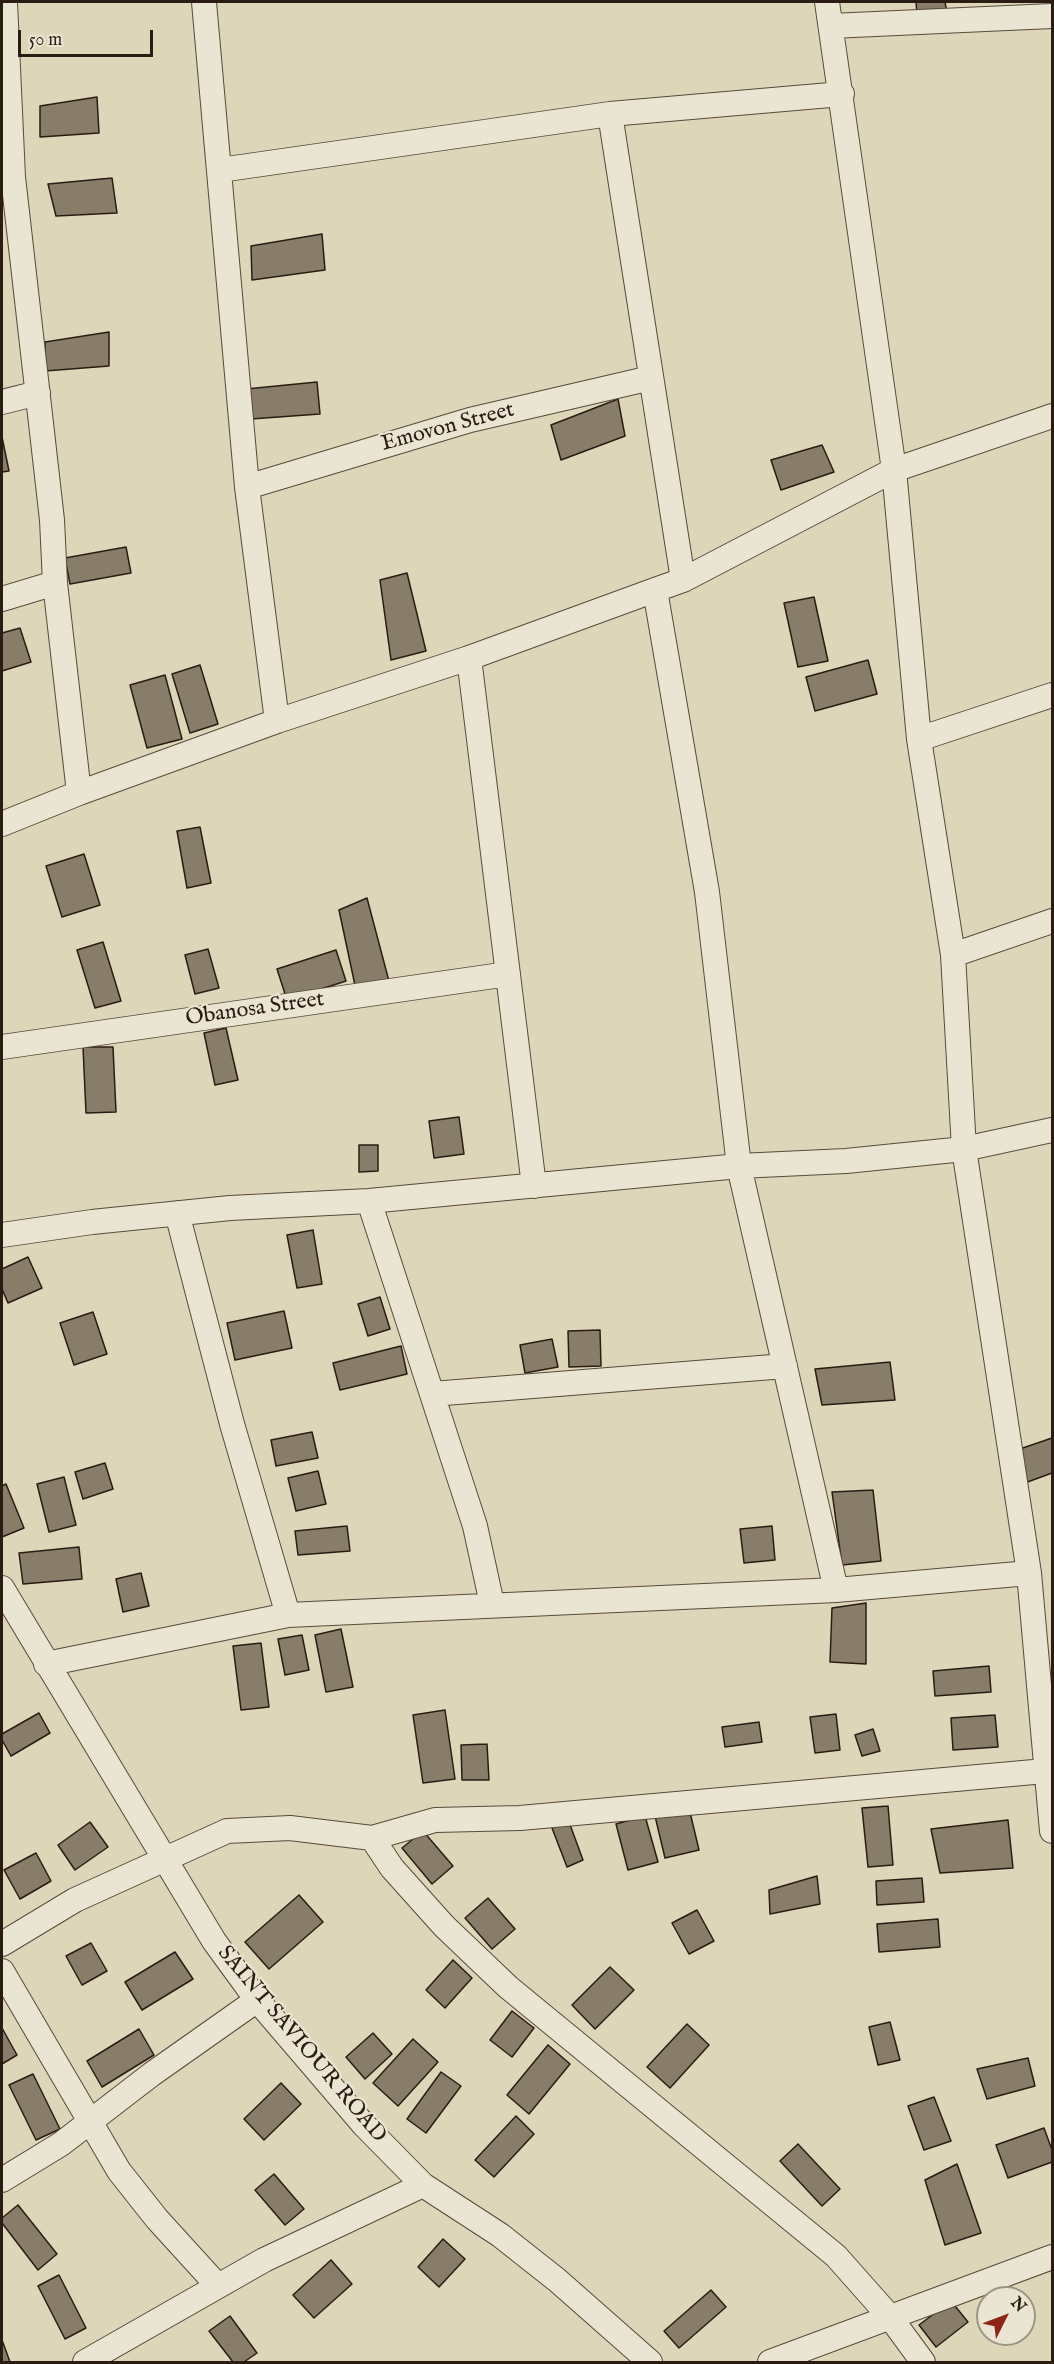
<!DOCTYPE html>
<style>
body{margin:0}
#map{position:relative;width:1054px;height:2364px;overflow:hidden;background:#ded6b9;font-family:"IM FELL English",serif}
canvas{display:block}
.frame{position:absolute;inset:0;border:3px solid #2b1c13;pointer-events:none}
.north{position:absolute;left:976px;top:2286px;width:60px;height:60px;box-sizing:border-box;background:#eae4d2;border:2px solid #9e9486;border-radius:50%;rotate:48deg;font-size:16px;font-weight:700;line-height:24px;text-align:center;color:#2b1c13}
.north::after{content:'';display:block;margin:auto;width:21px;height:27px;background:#8f2418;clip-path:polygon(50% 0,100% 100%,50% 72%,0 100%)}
.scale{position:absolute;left:18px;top:30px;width:135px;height:27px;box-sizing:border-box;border:3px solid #2b1c13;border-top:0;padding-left:8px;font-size:18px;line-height:21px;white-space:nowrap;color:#2b1c13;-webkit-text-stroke:4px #eae4d2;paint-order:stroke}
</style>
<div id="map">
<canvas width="1054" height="2364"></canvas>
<div class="frame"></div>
<div class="north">N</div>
<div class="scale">50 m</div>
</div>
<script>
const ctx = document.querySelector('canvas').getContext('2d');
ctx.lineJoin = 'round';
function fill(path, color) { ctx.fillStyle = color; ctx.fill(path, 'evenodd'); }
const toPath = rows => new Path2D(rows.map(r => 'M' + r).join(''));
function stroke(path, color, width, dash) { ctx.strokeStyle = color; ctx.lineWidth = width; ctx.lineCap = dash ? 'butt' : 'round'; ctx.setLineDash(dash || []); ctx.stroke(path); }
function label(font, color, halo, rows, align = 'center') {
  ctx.font = font + ' "IM FELL English",serif'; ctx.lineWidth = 4.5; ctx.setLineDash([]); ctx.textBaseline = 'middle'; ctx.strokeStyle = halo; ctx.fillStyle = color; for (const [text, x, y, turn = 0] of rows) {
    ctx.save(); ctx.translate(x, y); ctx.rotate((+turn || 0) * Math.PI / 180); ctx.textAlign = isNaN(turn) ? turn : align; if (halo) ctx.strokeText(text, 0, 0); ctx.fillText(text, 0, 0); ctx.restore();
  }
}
const building = toPath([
 [916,2,945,2,947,13,917,14,916,2],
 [97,97,99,133,40,137,40,106,97,97],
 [112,178,117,213,56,216,48,184,112,178],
 [322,234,325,270,252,280,251,246,322,234],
 [109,332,109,366,45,371,45,342,109,332],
 [317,382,320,414,251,419,246,389,317,382],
 [618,399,625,436,561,460,551,425,618,399],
 [2,437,9,471,2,472,2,437],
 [822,445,834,472,781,490,771,460,822,445],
 [126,547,131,573,70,584,65,558,126,547],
 [407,573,426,651,391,660,380,580,407,573],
 [814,597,828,661,798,667,784,603,814,597],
 [20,628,31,662,2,671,2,633,20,628],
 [868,660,877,694,815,711,806,677,868,660],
 [200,665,218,724,190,733,172,674,200,665],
 [165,675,182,739,147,748,130,685,165,675],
 [200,827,211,883,187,888,177,831,200,827],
 [84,854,100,905,62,917,46,866,84,854],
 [367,898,390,985,356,990,339,910,367,898],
 [103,942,121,1001,95,1008,77,950,103,942],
 [208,949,219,988,195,994,185,955,208,949],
 [336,950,346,981,287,1000,277,969,336,950],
 [226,1028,238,1080,215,1085,204,1033,226,1028],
 [83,1047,113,1047,116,1112,86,1113,83,1047],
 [459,1117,464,1154,434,1158,429,1121,459,1117],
 [359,1145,378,1145,378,1171,359,1172,359,1145],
 [313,1230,322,1284,297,1288,287,1235,313,1230],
 [28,1257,42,1288,8,1303,2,1289,2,1269,28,1257],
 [380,1297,390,1329,368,1336,358,1304,380,1297],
 [284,1311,292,1348,235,1360,227,1323,284,1311],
 [93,1312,107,1354,74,1365,60,1323,93,1312],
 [600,1330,601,1366,569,1367,568,1331,600,1330],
 [552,1339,558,1367,525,1373,520,1345,552,1339],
 [401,1346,407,1374,340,1390,333,1363,401,1346],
 [890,1362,895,1400,822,1405,815,1369,890,1362],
 [312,1432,318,1458,276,1466,271,1440,312,1432],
 [1052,1438,1052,1473,1022,1484,1017,1450,1052,1438],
 [105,1463,113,1489,83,1499,75,1472,105,1463],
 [318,1471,326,1504,296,1511,288,1478,318,1471],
 [64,1477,76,1525,49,1532,37,1484,64,1477],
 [6,1484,24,1528,2,1537,2,1486,6,1484],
 [873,1490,881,1561,842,1565,832,1492,873,1490],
 [347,1526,350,1551,298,1555,295,1531,347,1526],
 [772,1526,775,1560,744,1563,740,1529,772,1526],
 [79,1547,82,1579,23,1584,19,1553,79,1547],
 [141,1573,149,1606,123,1612,116,1579,141,1573],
 [866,1603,866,1664,830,1662,832,1608,866,1603],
 [341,1629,353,1687,326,1692,315,1635,341,1629],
 [302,1635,309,1670,285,1675,278,1639,302,1635],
 [261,1643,269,1707,241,1710,233,1646,261,1643],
 [989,1666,991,1692,935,1696,933,1671,989,1666],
 [445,1710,455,1779,423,1783,413,1715,445,1710],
 [39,1713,50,1733,11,1756,2,1740,2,1734,39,1713],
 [836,1714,840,1750,815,1753,810,1717,836,1714],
 [995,1715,998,1747,953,1750,951,1718,995,1715],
 [759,1722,762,1742,725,1747,722,1727,759,1722],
 [873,1729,880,1751,862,1756,855,1735,873,1729],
 [487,1744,489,1780,462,1780,461,1745,487,1744],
 [888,1806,893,1865,868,1867,862,1808,888,1806],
 [689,1808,699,1850,665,1858,655,1816,689,1808],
 [645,1816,658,1862,628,1870,616,1824,645,1816],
 [1008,1820,1013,1868,940,1873,931,1829,1008,1820],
 [90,1822,108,1847,75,1870,58,1845,90,1822],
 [569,1822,583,1860,567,1867,552,1828,569,1822],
 [423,1831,453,1866,432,1884,402,1848,423,1831],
 [36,1853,51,1881,20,1899,4,1870,36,1853],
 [817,1876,820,1904,770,1914,769,1890,817,1876],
 [922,1878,924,1902,877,1905,876,1881,922,1878],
 [299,1895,323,1922,269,1969,245,1942,299,1895],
 [488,1898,515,1929,492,1949,465,1918,488,1898],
 [697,1910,714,1941,689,1954,672,1923,697,1910],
 [938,1919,940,1947,879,1952,877,1924,938,1919],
 [91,1943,107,1971,82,1985,66,1956,91,1943],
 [175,1952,193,1979,142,2010,125,1982,175,1952],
 [453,1960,472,1978,445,2008,426,1990,453,1960],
 [610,1967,634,1990,595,2029,572,2005,610,1967],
 [512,2011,534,2028,512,2057,490,2040,512,2011],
 [890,2022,900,2060,878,2065,869,2027,890,2022],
 [687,2024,709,2045,670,2088,647,2067,687,2024],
 [2,2028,17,2055,2,2064,2,2028],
 [139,2029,154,2055,102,2087,87,2061,139,2029],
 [373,2033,392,2054,365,2079,346,2057,373,2033],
 [413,2039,438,2062,398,2106,373,2083,413,2039],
 [548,2045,570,2064,529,2114,507,2095,548,2045],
 [1028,2058,1035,2086,987,2099,977,2069,1028,2058],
 [441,2072,461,2086,426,2133,407,2119,441,2072],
 [33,2074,60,2129,36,2140,9,2085,33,2074],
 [281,2083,301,2104,264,2140,244,2119,281,2083],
 [934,2097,951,2141,924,2150,908,2106,934,2097],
 [516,2116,534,2134,494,2177,475,2160,516,2116],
 [1044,2128,1052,2150,1052,2162,1008,2178,996,2145,1044,2128],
 [798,2144,840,2189,822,2206,780,2161,798,2144],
 [957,2164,981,2233,945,2245,925,2180,957,2164],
 [274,2174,304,2209,285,2225,255,2190,274,2174],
 [18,2205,57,2254,38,2270,2,2223,2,2218,18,2205],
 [443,2239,465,2259,439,2287,418,2267,443,2239],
 [331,2260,352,2284,314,2318,293,2295,331,2260],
 [59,2275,86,2328,65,2339,38,2286,59,2275],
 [711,2290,726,2307,679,2348,664,2331,711,2290],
 [951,2301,968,2322,936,2347,919,2325,951,2301],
 [230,2316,257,2353,244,2362,233,2362,209,2331,230,2316],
 [2,2340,10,2362,2,2362,2,2340]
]);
fill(building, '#887d69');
stroke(building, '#2b1c13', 1.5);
const minor = toPath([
 [5,2,13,177,52,520,55,583,79,793],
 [204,2,247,487,277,721],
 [827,2,894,470,919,739,953,955,964,1149,1029,1573,1052,1831],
 [831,26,1052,16],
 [610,114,683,580],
 [220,170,610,114,842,94],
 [2,402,38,393],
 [247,487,470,420,651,378],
 [655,590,707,892,739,1166,836,1590],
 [2,599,55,583],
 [469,658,534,1186],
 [919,739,1052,695],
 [2,824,79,793,277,721,469,658,655,590,683,580,894,470,1052,416],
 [953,955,1052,921],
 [2,1047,508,974],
 [369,1201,475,1526,492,1604],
 [177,1213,232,1424,288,1615],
 [2,1235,92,1222,230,1208,369,1201,739,1166,846,1161,964,1149,1052,1130],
 [432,1394,785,1366],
 [2,1588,214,1941,257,2000,364,2125,423,2185,500,2235,557,2280,650,2362],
 [46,1664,288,1615,836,1590,1029,1573],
 [372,1838,435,1820,520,1818,1045,1771],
 [2,1944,75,1900,227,1831,290,1828,372,1838,392,1868,444,1926,508,1987,836,2256,890,2317,923,2362],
 [2,1971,119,2171,157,2219,218,2286],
 [2,2180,61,2144,152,2074,257,2000],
 [85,2362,264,2260,423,2185],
 [770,2362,1052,2257]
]);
stroke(minor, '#584a3c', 26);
stroke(minor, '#eae4d2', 24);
label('22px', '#2b1c13', '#eae4d2', [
 ["Emovon Street",448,428,-15],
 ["Obanosa Street",255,1010,-8],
 ["SAINT SAVIOUR ROAD",301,2045,50]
]);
</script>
